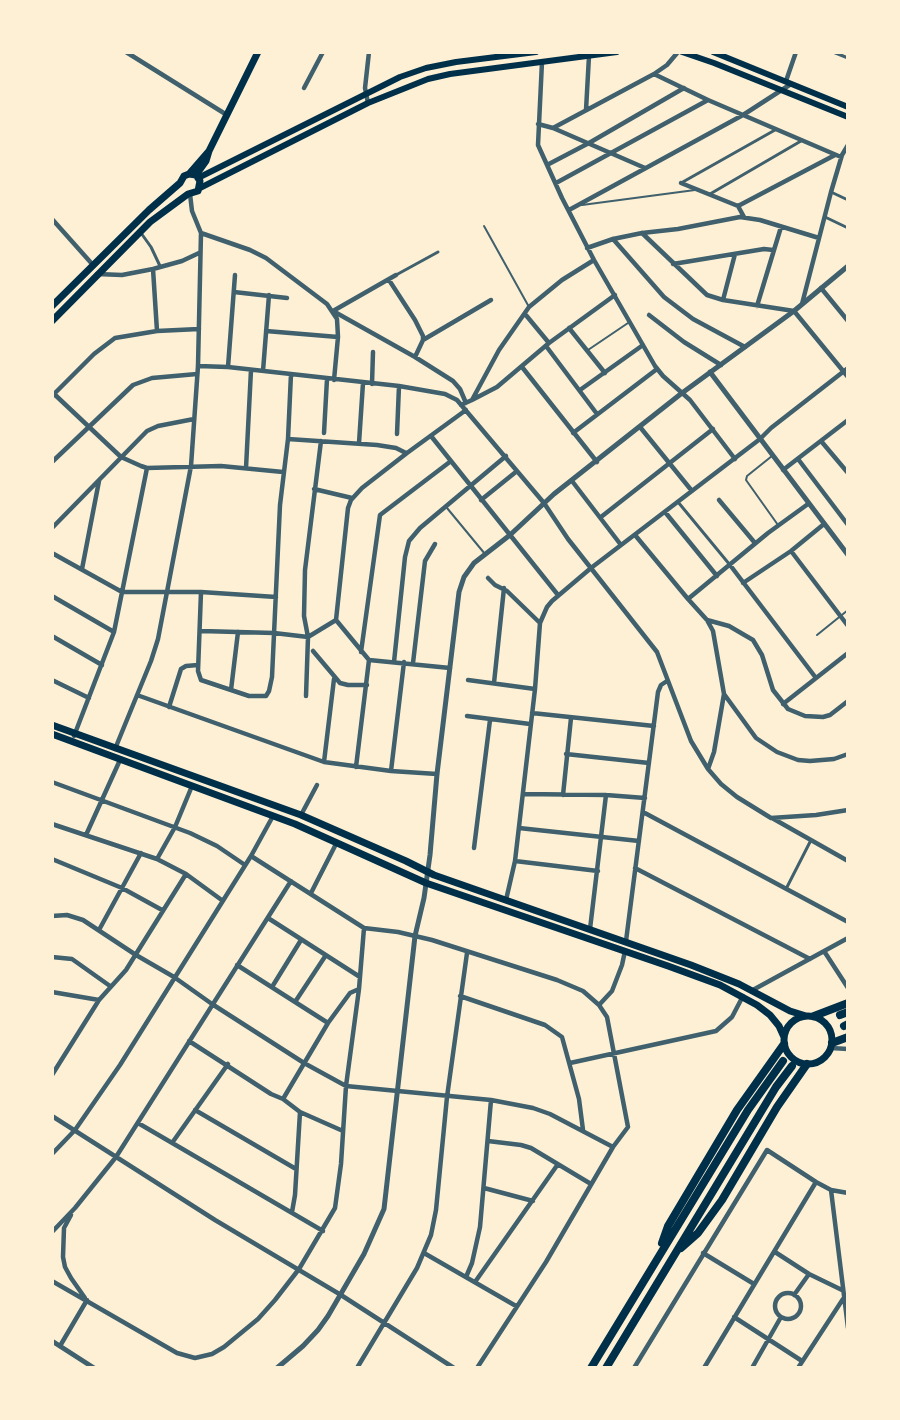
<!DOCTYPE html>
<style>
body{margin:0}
#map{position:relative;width:900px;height:1420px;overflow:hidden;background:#fdf0d5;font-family:Figtree,sans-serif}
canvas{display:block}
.frame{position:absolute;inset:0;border:54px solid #fdf0d5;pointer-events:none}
</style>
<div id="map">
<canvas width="900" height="1420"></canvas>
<div class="frame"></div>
</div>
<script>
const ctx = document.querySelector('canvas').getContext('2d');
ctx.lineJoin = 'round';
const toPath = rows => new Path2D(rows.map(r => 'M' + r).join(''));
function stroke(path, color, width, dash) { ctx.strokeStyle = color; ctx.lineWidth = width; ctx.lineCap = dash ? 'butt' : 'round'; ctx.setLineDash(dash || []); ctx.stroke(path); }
stroke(toPath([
 [582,205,695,190],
 [484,226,529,307],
 [588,350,628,323],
 [772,456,747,476,746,480,778,525],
 [447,508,485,554],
 [817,635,848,610]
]), '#3f606c', 2);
stroke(toPath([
 [833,52,848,58],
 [681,183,775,130],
 [831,192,848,200],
 [710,194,801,141],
 [825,217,848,228],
 [141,233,151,247,160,266],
 [396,275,438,252],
 [678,502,730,565],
 [786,889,810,842]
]), '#3f606c', 3);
stroke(toPath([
 [126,52,227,115],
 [542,62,538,145,562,198,594,260,655,366,663,376,690,400,735,459],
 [654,74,708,100,841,157],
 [786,81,796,52],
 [304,88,323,52],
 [368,103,365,88,369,52],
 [586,110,589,56],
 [538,124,553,128,645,168],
 [553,128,654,74,667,65,678,52],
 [547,165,589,143,684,88],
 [556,183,708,100],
 [681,183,738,206,744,217],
 [738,206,835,155],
 [569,210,743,115,791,84],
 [52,219,93,265],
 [201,233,250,250,266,258,327,304,337,319,338,337,334,380],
 [642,233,707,295,723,300,794,311,848,377],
 [613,239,664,297,693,319,745,347],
 [587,248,613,239,642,233,678,229,740,217,760,220,819,238],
 [673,264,764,249,773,250],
 [153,269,157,331],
 [97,274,122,275,153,269,182,261,199,253],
 [389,280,415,320,423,336,423,340,415,357],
 [821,288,848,321],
 [234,292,287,298],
 [723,300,735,254],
 [802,304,831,192,842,155,848,145],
 [757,306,781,227],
 [333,311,415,357,453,381,460,389,466,403],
 [333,311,396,275],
 [525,314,549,343],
 [649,315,684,342,721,365],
 [569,328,605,373],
 [266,331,338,337],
 [423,340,491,300],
 [546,346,597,414],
 [198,366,228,367,399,386,445,394,457,400,544,503,568,539,657,652,691,741,708,769,721,784,737,797,771,818,816,815,848,810],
 [228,367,235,275],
 [522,367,597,462],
 [263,371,269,295],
 [372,384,373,352],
 [580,390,643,345],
 [52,392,121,457,141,466,147,468,221,466,283,472],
 [52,396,94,354,115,338,157,331,199,329],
 [472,400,497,387,549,343,615,295],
 [461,405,472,400,499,350,529,307,562,280,594,260],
 [640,427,692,491],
 [324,433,327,379],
 [573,433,657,369],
 [397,434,399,386],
 [431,436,558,595],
 [288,439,377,445,396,448,406,453],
 [821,441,848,473],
 [359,443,363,383],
 [798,459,848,525],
 [52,462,133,385,152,378,197,374],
 [246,468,251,370],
 [783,470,848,420],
 [572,481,621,545],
 [314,489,352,498],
 [481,500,517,471],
 [719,500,755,543],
 [665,512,717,576],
 [601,517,713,429],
 [52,528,147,431,158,426,194,419],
 [635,535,688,599,707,620,713,631,724,694,714,752,708,769],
 [791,551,848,626],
 [52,553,122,592,201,592,276,597],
 [730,565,816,678],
 [82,569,99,481],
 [488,578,495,585,507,591,540,623],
 [743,583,791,551,824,524],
 [201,592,198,671,201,680,249,696,266,696,269,691,272,677,280,505,288,439,291,374],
 [52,596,114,632],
 [688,599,768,533,808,504],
 [707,620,729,626,753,640,762,655,773,690,788,709,805,716,823,717,830,715,848,701],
 [201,631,274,633,308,637,336,620],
 [52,636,102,665],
 [313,651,340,683,348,685,367,685],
 [361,652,380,515,451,461],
 [394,662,405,557,409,541,420,528,506,456],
 [413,663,425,561,435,544],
 [450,668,369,660,336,620,348,508,351,500,362,488,407,453,466,410],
 [52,680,89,698],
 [468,680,535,689],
 [494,683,504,588],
 [231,690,238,632],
 [724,694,756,738,777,752,798,760,810,761,834,759,848,754],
 [137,695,324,762,391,771,437,774],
 [306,696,308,637,304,616,305,570,321,441],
 [783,704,848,653],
 [169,707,181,669,186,666,198,665],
 [532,713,654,726],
 [467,716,530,724],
 [74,736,114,632,147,468],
 [115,749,151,661,158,639,191,466,198,366,201,233,192,211,190,194],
 [566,754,649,763],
 [324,762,334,679],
 [356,767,369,660],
 [391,771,404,662],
 [52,782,190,833,217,846,245,865],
 [523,794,606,795,645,798],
 [563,795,571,718],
 [643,812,848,922],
 [301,815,317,785],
 [772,818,848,861],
 [52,824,157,859,186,874,223,901],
 [519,828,639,841],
 [86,835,120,760],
 [474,848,490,720],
 [251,856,364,928,398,932,432,940,557,980,583,991,599,1005,607,1017,628,1127,613,1147,546,1262,477,1368],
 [52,859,122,888,162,910],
 [157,859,175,827,192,786],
 [515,861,598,871],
 [635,868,810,959],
 [311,893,337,842],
 [506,900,515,861,535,689,540,623,547,607,552,601,591,568,760,439,771,428,848,368],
 [52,916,67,915,83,920,136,955,174,977,212,1004,304,1063,346,1086,491,1100,533,1108,550,1114,613,1147],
 [268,918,360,977],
 [590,929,606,795],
 [99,930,141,853],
 [626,941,658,692,661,685,667,681],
 [824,951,848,988],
 [52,957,72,959,110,986],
 [237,965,328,1023],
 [272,987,301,940],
 [751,991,848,938],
 [52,992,99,1000],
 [460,996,545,1025,562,1037,579,1099,583,1130],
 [295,1002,326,955],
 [599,1005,612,991,622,965,625,951],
 [189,1041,271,1094,283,1099,300,1112,343,1131],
 [831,1048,848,1049],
 [570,1063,716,1031,732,1017,743,996],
 [52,1075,99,1000,126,970,186,874],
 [283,1099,328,1023,350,993,359,989],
 [195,1110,296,1169],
 [52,1116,215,1220,341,1295,454,1368],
 [138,1123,323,1231],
 [488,1141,521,1145,531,1148,591,1184],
 [172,1143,228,1064],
 [52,1154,75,1130,120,1065,251,856,273,816],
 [484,1188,533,1201],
 [831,1190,848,1328],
 [292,1212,295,1195,300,1112],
 [71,1215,64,1228,63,1257,65,1267,71,1278,85,1298],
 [52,1232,75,1208,116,1157,291,881],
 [775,1252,809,1274,842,1290],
 [424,1253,516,1306],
 [703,1253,754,1284],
 [466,1277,472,1263,480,1227,491,1100],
 [52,1281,177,1353,195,1358,212,1354,224,1347,258,1319,275,1300,299,1269,335,1208,341,1164,346,1086,359,989,364,928],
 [475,1282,558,1164],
 '775 1306a13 13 0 1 1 26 0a13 13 0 1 1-26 0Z',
 [794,1295,809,1274],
 [734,1317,802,1361],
 [60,1346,87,1300],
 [357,1368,417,1268,431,1235,436,1210,447,1097,467,953],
 [634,1368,767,1150,816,1182,831,1190,848,1193],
 [704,1368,816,1182],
 [752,1368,781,1317],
 [798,1368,843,1299]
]), '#3f606c', 4.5);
stroke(toPath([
 [710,372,848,555],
 [52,1341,94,1368],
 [277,1368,303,1346,318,1330,328,1316,364,1254,384,1209,415,936,424,898,430,855,437,774,459,592,464,577,474,563,510,535,554,494,682,393,794,311,848,266]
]), '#3f606c', 5);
stroke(toPath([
 [682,52,714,63,848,117],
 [713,52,848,107],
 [198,178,400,77,426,68,456,62,536,52],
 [200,188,368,103,428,79,450,74,617,52]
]), '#003049', 6);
stroke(toPath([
 [196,175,206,161,209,151,258,52],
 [52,306,149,210,180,183,184,176,189,174,209,151],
 [52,321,150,222,188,194,198,191,200,181,196,175,189,174],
 [52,725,301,815,406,861,434,875,691,965,739,984,790,1011,806,1016],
 [52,734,295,824,426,883,668,966,720,985,757,1005,770,1015,779,1026,784,1037],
 '784 1040a24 24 0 1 1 48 0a24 24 0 1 1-48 0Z'
]), '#003049', 7);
stroke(toPath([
 [840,1015,848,1012],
 [814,1016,848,1003],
 [844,1026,848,1024],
 [832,1043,848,1037],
 [662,1243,668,1226,737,1110,784,1044],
 [681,1248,698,1233,722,1200,777,1107,807,1064],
 [591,1368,748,1110,783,1061],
 [606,1368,776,1087,792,1066]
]), '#003049', 8);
</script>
